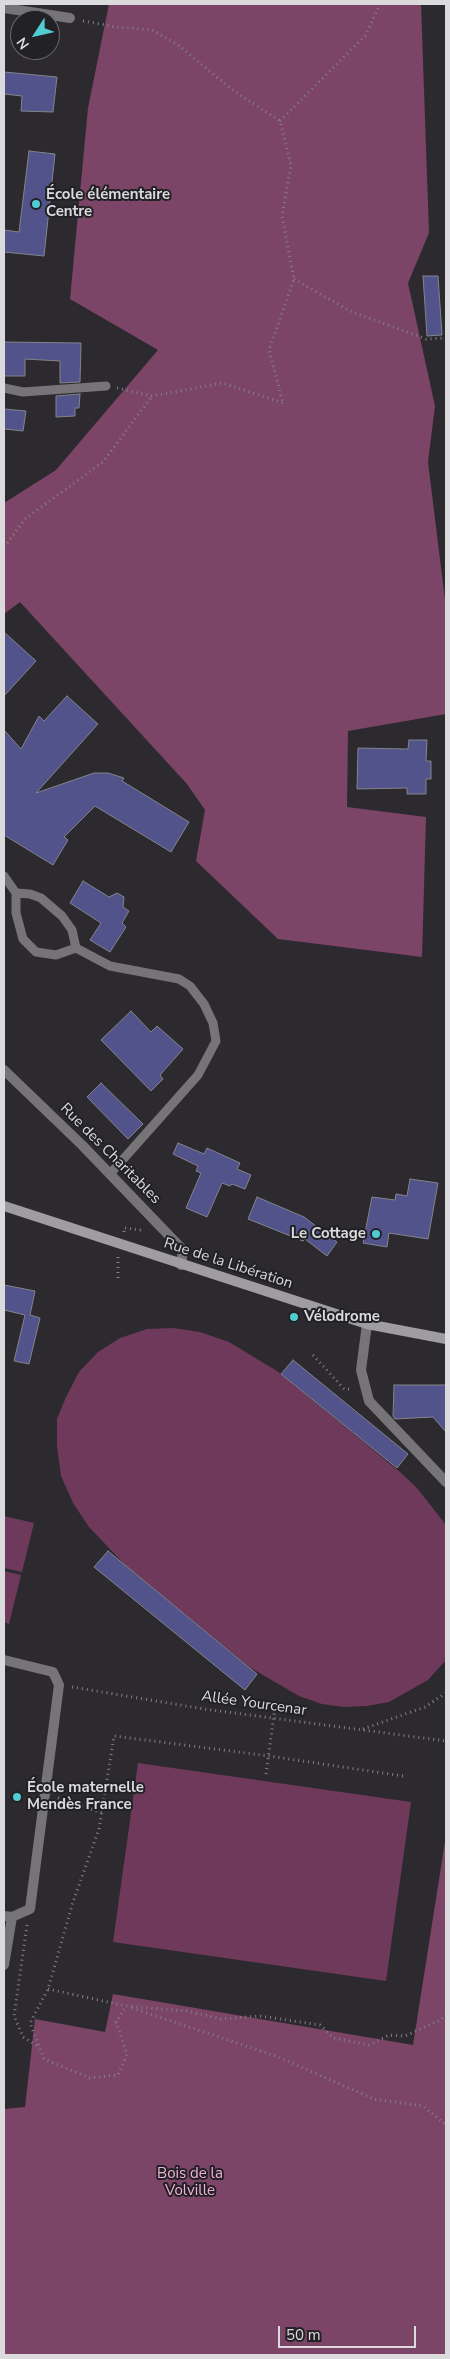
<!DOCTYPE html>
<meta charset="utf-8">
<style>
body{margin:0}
#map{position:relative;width:450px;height:2359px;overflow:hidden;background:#2c2a2f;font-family:"Nunito Sans",sans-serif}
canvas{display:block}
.frame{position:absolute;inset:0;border:5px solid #dbdadd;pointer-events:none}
.north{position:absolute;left:10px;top:10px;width:50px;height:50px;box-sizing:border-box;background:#222125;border:1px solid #6c6b6f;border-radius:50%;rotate:235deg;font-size:14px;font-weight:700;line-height:20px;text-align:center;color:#dbdadd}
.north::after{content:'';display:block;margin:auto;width:18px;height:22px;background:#51ccd2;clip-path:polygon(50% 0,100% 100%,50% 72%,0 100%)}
.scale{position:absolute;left:278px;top:2326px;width:138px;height:22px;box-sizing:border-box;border:2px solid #dbdadd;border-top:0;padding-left:6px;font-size:15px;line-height:18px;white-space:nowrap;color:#dbdadd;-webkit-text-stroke:4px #222125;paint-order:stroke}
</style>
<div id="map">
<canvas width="450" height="2359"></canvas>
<div class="frame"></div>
<div class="north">N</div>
<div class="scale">50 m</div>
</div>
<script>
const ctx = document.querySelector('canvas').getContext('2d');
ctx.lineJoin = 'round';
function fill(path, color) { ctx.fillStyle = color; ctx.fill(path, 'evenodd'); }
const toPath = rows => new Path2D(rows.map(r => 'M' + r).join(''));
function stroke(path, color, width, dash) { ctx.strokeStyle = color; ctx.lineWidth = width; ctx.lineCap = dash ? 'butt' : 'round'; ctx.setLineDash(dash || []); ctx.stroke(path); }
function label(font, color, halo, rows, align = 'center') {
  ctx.font = font + ' "Nunito Sans",sans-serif'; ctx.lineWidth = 4; ctx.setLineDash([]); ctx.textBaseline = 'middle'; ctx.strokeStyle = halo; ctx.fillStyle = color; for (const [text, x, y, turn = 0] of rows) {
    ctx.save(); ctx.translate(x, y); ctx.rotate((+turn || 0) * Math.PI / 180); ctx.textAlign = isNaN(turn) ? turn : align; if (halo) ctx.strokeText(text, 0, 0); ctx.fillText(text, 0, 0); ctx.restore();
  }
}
fill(toPath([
 [173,1328,200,1332,229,1342,277,1371,400,1472,417,1488,446,1525,446,1660,428,1680,389,1702,367,1706,344,1707,322,1704,299,1696,251,1668,125,1565,89,1527,73,1503,61,1476,57,1446,57,1419,66,1397,79,1372,98,1352,120,1338,147,1329],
 [4,1516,34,1523,22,1572,4,1568],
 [4,1571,21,1575,9,1624,4,1622],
 [138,1763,411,1802,386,1981,113,1942]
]), '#6f395b');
fill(toPath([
 [109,4,421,4,429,233,408,283,435,406,428,462,446,608,446,714,348,731,347,807,426,817,422,957,278,939,196,861,205,810,187,784,20,602,4,614,4,503,56,470,158,350,70,299,88,108],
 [446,1835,446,2355,4,2355,4,2109,25,2107,35,2019,105,2032,113,1994,413,2045]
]), '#7c4467');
const building = toPath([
 [4,72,57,77,53,112,21,111,22,96,4,94,4,72],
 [29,151,55,154,44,256,4,252,4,230,19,232,29,151],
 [423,276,438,276,442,335,427,336,423,276],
 [4,342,81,343,80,382,60,383,60,361,25,359,25,376,4,376,4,342],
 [80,394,79,408,75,408,75,416,56,417,56,396,80,394],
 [4,409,26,411,23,431,4,429,4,409],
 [4,632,36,661,4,696,4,632],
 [67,696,98,724,36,793,94,773,108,773,124,778,122,781,189,822,171,852,95,806,64,837,68,840,53,865,4,835,4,730,21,749,39,716,44,721,67,696],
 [409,740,427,740,426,761,431,761,431,779,426,779,426,794,407,794,407,788,357,789,358,748,408,749,409,740],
 [83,881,109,897,117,893,124,897,123,907,129,911,122,923,126,927,110,952,90,940,101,923,70,903,83,881],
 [131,1011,151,1032,157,1026,183,1049,160,1075,163,1079,151,1091,101,1040,131,1011],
 [101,1083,143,1124,128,1139,87,1097,101,1083],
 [178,1143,204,1154,207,1148,240,1163,237,1169,251,1175,245,1189,232,1184,230,1186,222,1183,207,1217,186,1208,201,1173,196,1171,198,1166,173,1154,178,1143],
 [410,1179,438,1183,428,1239,389,1233,387,1247,363,1243,372,1197,395,1200,396,1194,407,1196,410,1179],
 [257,1197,304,1217,337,1242,327,1256,305,1239,303,1241,248,1219,257,1197],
 [4,1285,35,1291,30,1315,40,1318,29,1364,14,1361,25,1315,4,1310,4,1285],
 [293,1360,408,1454,397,1468,281,1374,293,1360],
 [394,1385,446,1385,446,1432,433,1417,395,1419,393,1416,394,1385],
 [108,1551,257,1674,245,1690,94,1567,108,1551]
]);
fill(building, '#52538b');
stroke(building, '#83848a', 1);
stroke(toPath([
 [83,21,116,27,152,30,178,45,234,91,280,121,291,165,282,216,294,279,269,350,283,403],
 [280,121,366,35,380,4],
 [294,279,350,311,426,339,446,338],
 [117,388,152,396,223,383,283,403],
 [4,547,25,519,103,462,152,396],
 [124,1232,124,1228,140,1230,144,1228],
 [118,1257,118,1282],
 [313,1355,344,1389,352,1389],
 [72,1687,204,1709,446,1741],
 [363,1729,425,1707,446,1693],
 [266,1774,275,1707],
 [403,1776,269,1756,114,1736,99,1829,73,1902,48,1989,30,2023,44,2059,90,2078,118,2075,127,2054,116,2022,126,2006,188,2011,221,2019,260,2016,320,2025,333,2038,369,2045,389,2035,405,2036,441,2020,446,2014],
 [58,1798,102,1813],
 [27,1925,14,2016,23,2037,39,2047],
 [48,1989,126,2006],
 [132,2008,276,2056,374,2099,423,2106,446,2125]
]), '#828084', 3, [1, 4]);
stroke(toPath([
 [4,388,23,392,106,386],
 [4,876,16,893,30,894,41,898,62,916,72,930,76,948,110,966,179,979,190,986,204,1004,213,1023,216,1041,198,1075,110,1174],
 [16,893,16,913,23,939,36,952,56,955,76,948]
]), '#767476', 9);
stroke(toPath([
 [4,8,70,18],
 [4,1070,82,1145,183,1250,181,1265],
 [367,1324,361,1370,369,1401,446,1482],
 [4,1660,53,1672,59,1685,30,1909,12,1917,4,1916],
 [4,1965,12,1917]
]), '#767476', 10);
stroke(toPath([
 [4,1206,367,1324,446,1339]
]), '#a09da1', 10);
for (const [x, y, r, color] of [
 [36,204,5,"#51ccd2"],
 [376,1234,5,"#51ccd2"],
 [294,1317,5,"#51ccd2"],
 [17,1797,5,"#51ccd2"]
]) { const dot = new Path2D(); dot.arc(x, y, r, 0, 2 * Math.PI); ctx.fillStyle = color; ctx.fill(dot); stroke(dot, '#222125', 2); }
label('bold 15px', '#dbdadd', '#222125', [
 ["École élémentaire",46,195],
 ["Centre",46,212],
 ["Le Cottage",366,1234,"right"],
 ["Vélodrome",304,1317],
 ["École maternelle",27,1788],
 ["Mendès France",27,1805]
], 'left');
label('15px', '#dbdadd', '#222125', [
 ["Rue des Charitables",110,1154,45],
 ["Rue de la Libération",228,1264,18],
 ["Allée Yourcenar",254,1704,8]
]);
label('15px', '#f5b0da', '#222125', [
 ["Bois de la",190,2174],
 ["Volville",190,2191]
]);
</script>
